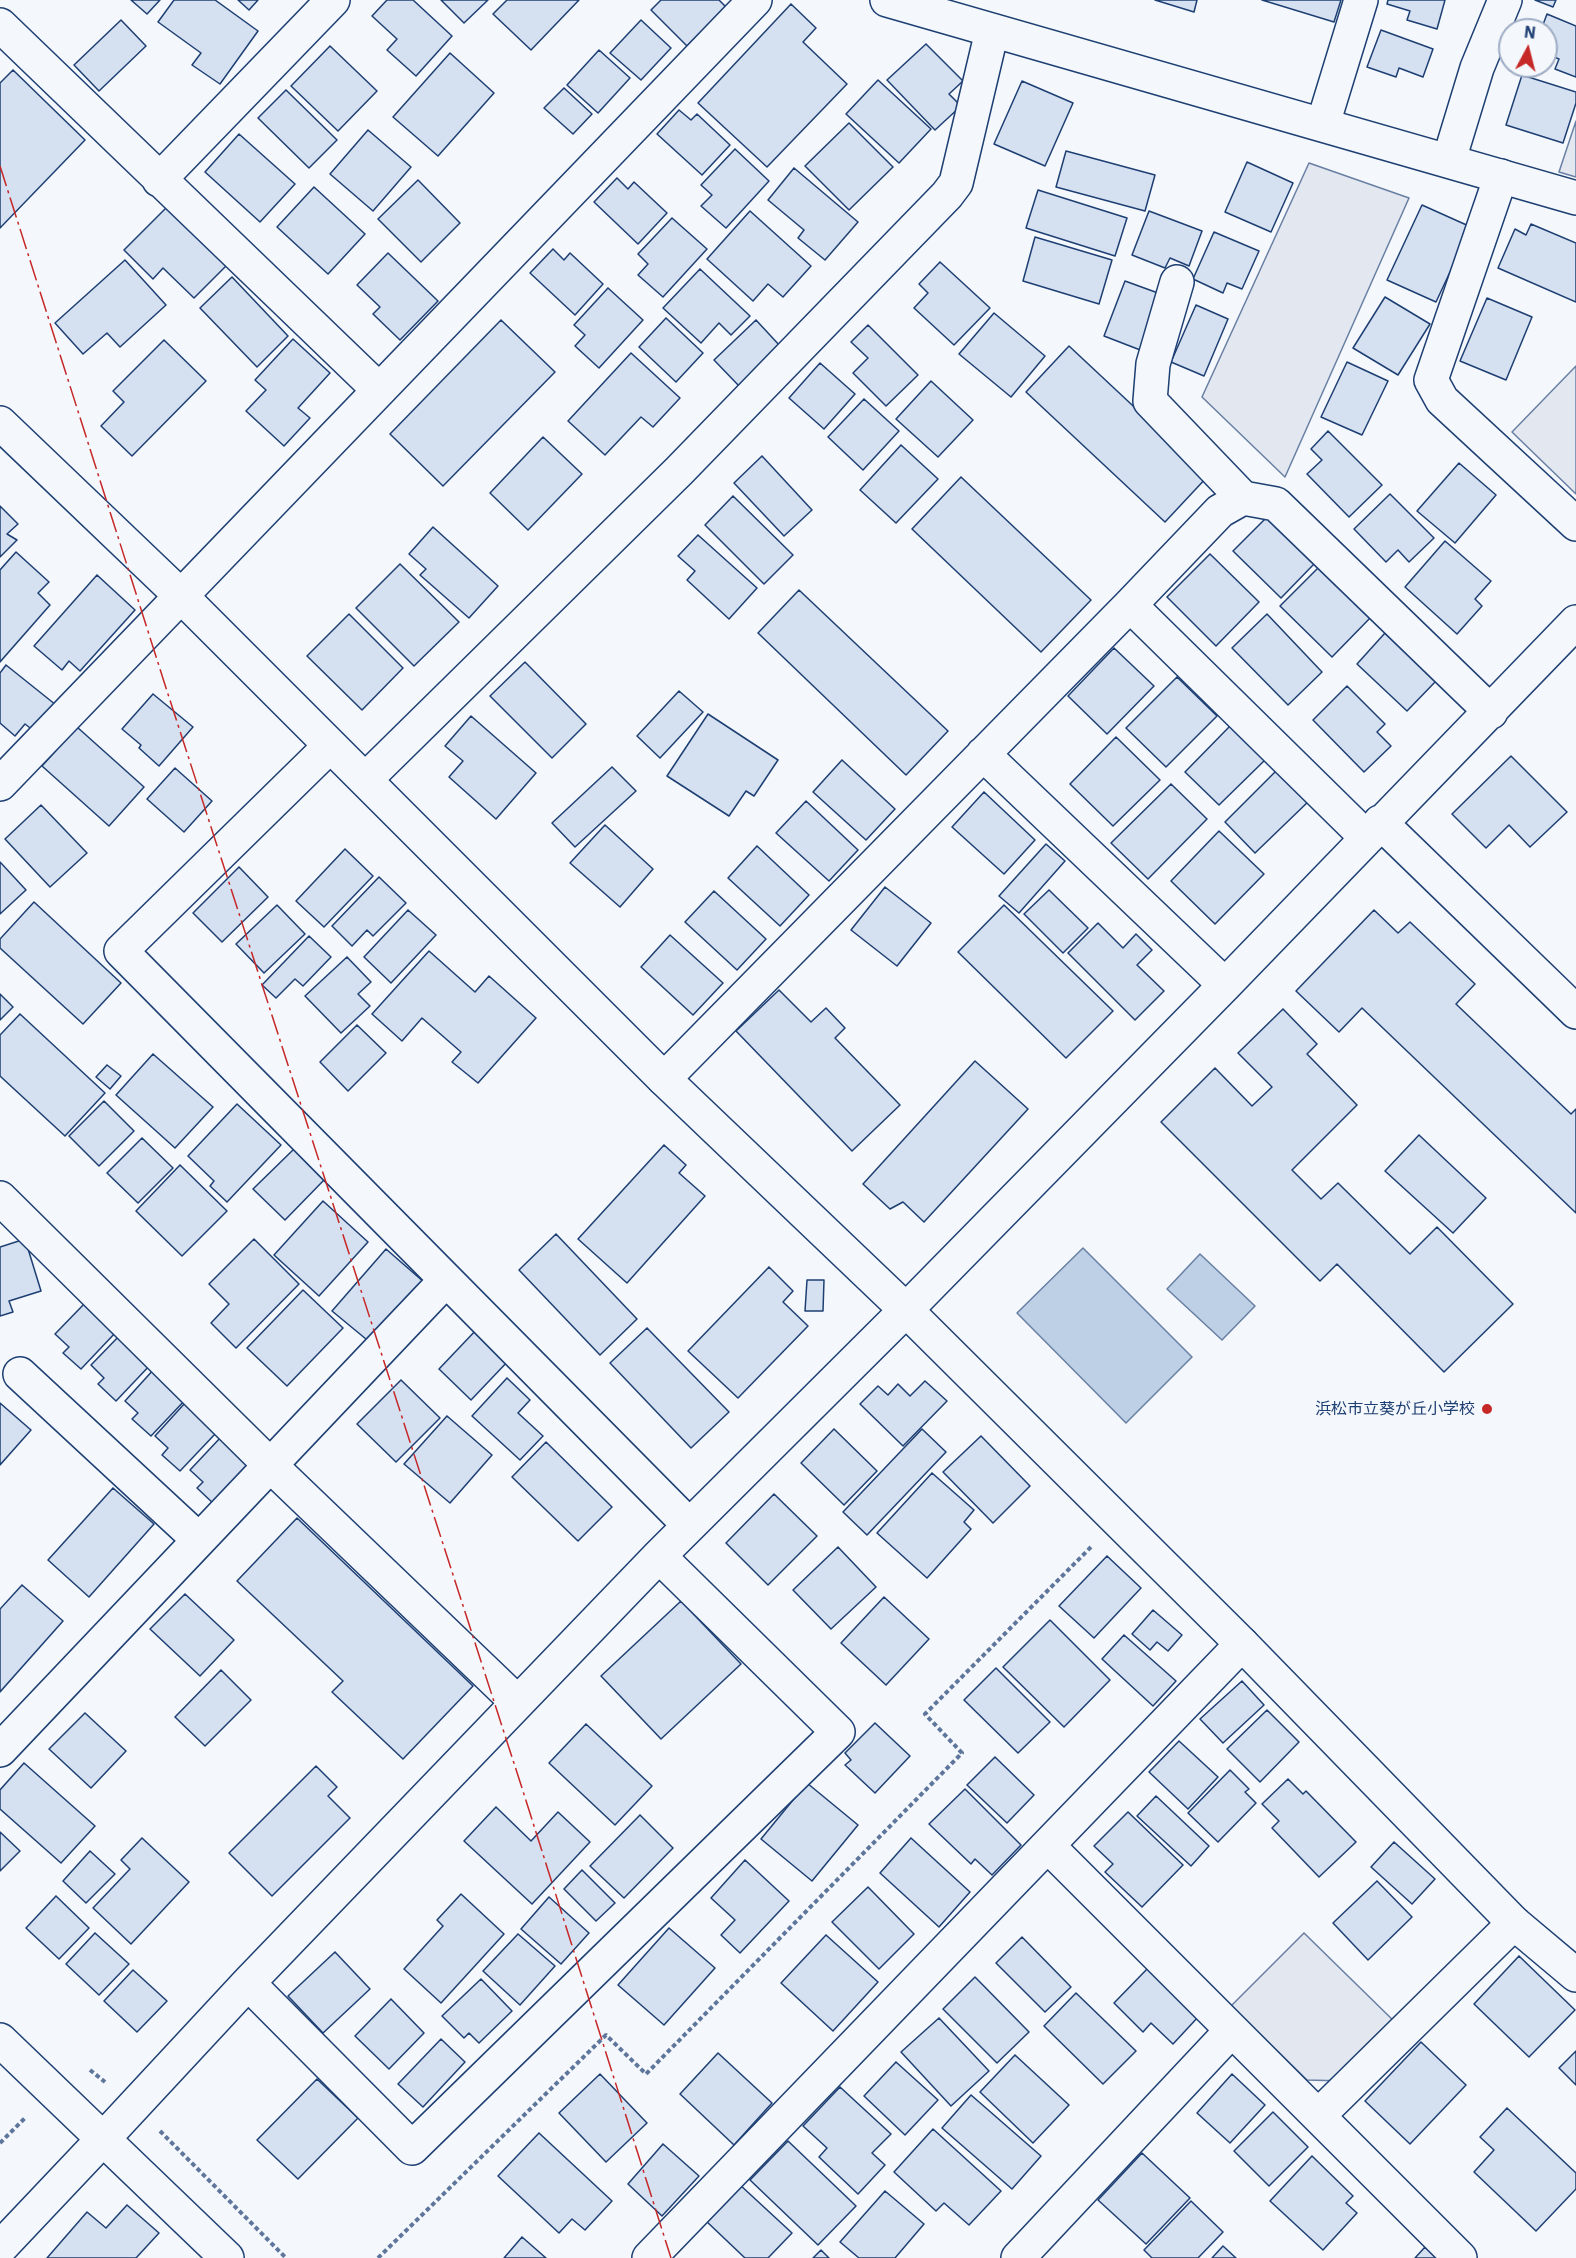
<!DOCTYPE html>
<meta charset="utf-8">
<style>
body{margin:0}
#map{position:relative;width:1576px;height:2258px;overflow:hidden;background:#f4f7fb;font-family:"IBM Plex Sans",sans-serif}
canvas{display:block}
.north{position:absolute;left:1498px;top:18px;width:60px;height:60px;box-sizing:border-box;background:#f4f7fb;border:2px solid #9eadc5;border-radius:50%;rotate:7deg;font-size:16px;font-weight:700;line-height:24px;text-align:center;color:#1d3f73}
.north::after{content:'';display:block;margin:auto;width:21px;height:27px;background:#c62828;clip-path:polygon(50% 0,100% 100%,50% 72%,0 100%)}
</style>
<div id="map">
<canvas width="1576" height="2258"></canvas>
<div class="north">N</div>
</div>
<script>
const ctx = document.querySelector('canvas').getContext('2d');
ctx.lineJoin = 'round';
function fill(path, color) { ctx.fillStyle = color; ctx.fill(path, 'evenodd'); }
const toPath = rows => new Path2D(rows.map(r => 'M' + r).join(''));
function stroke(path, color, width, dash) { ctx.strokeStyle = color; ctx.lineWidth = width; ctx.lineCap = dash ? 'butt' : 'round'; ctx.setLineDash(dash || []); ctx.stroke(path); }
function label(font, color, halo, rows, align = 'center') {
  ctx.font = font + ' "IBM Plex Sans","Noto Sans JP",sans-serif'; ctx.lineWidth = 4.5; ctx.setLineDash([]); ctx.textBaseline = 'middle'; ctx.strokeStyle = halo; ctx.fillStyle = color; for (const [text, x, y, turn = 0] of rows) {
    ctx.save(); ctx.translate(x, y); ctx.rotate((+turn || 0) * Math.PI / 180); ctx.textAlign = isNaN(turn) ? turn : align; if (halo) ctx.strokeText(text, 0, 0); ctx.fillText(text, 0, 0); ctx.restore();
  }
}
const parking = toPath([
 [1576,121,1576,177,1559,172,1576,121],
 [1309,163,1409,198,1285,477,1202,397,1309,163],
 [1576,366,1576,494,1512,432,1576,366],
 [1304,1933,1399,2026,1345,2081,1307,2080,1231,2006,1304,1933]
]);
fill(parking, '#e3e8f0');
stroke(parking, '#687fa3', 1.5);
const water = toPath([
 [1083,1248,1192,1357,1126,1423,1017,1313,1083,1248],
 [1200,1254,1255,1306,1222,1340,1167,1289,1200,1254]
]);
fill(water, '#bed0e5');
stroke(water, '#687fa3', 1.5);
const building = toPath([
 [131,0,160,0,147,14,131,0],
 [174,0,215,0,258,31,220,84,192,65,201,53,158,22,174,0],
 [238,0,258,0,249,10,238,0],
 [387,0,413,0,452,36,416,76,387,50,397,39,372,16,387,0],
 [441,0,488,0,464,23,441,0],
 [507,0,579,0,531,50,493,14,507,0],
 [661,0,719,0,726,7,687,46,651,10,661,0],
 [1155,0,1197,0,1194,12,1155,0],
 [1262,0,1341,0,1334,22,1262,0],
 [1388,0,1445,0,1437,29,1407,20,1410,11,1387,4,1388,0],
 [1535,0,1556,0,1553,7,1535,0],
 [791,4,816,28,803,42,847,84,767,167,698,103,791,4],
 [1547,14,1576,26,1576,77,1555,69,1559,59,1546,54,1546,30,1541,30,1547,14],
 [121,20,146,46,99,91,74,65,121,20],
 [641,20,671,48,641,80,610,53,641,20],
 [1381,30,1433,49,1423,77,1399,68,1396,77,1367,67,1381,30],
 [926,44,963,81,949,94,961,106,935,130,887,80,926,44],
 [330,46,377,91,338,131,291,86,330,46],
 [599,50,630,78,598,113,567,85,599,50],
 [450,53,494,93,438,156,393,117,450,53],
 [13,70,85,140,0,228,0,83,13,70],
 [1522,75,1576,92,1576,103,1563,143,1506,125,1522,75],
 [878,80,931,129,899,163,846,114,878,80],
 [1022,81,1073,103,1045,166,994,144,1022,81],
 [564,88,592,114,573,134,544,108,564,88],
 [286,90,337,140,309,168,258,118,286,90],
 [679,110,691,120,697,114,730,145,702,175,657,134,679,110],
 [849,123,893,167,849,210,805,166,849,123],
 [368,130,411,167,373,211,330,174,368,130],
 [239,134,295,184,260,222,205,172,239,134],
 [735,149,769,181,726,228,701,206,712,195,701,185,735,149],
 [1066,151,1155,175,1145,211,1056,187,1066,151],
 [1247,162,1293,183,1271,232,1225,212,1247,162],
 [794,168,858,222,825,260,798,238,804,230,768,200,794,168],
 [617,178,628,189,634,182,667,213,638,244,594,202,617,178],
 [418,180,460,223,421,262,378,219,418,180],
 [314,187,365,234,328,274,277,227,314,187],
 [1038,190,1127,218,1115,256,1026,228,1038,190],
 [169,205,228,264,194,298,163,268,153,279,124,250,169,205],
 [1422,205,1471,227,1436,302,1387,280,1422,205],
 [750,211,811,266,783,297,768,284,753,301,707,259,750,211],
 [1149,211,1202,231,1189,266,1170,258,1165,268,1132,255,1149,211],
 [672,218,707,249,663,297,638,275,648,264,638,254,672,218],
 [1531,224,1576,243,1576,302,1498,268,1515,229,1526,235,1531,224],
 [1214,232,1259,251,1242,289,1227,283,1223,293,1193,279,1214,232],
 [1035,237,1112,260,1099,304,1023,281,1035,237],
 [553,249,564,260,570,253,603,284,575,315,530,273,553,249],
 [388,253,438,301,400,340,373,314,380,307,357,285,388,253],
 [125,260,166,305,120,347,107,333,83,354,55,323,125,260],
 [940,262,990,308,954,345,914,308,928,293,919,284,940,262],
 [700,269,750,316,731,335,719,323,701,343,663,308,700,269],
 [232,277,288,336,257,367,200,308,232,277],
 [1125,281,1169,297,1148,353,1104,336,1125,281],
 [608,288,643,320,599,368,575,346,585,335,574,325,608,288],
 [1385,297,1430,324,1398,375,1353,348,1385,297],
 [1487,298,1532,317,1506,380,1460,361,1487,298],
 [1196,305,1228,319,1204,376,1171,362,1196,305],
 [994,313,1045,356,1011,397,959,354,994,313],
 [666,318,703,353,676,382,639,347,666,318],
 [501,320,555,372,443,486,390,434,501,320],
 [756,320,781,347,740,387,714,360,756,320],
 [868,325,918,375,886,406,853,373,868,358,851,342,868,325],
 [293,339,330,373,298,408,310,418,284,446,246,411,266,390,255,380,293,339],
 [164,340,206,381,132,456,101,426,124,402,113,391,164,340],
 [1069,346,1208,476,1165,522,1026,392,1069,346],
 [631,353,680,398,653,427,641,417,605,455,568,421,631,353],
 [1347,362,1388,381,1362,435,1321,417,1347,362],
 [820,363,855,394,824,429,789,398,820,363],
 [931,381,973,420,938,457,896,419,931,381],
 [864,399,899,431,863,470,828,437,864,399],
 [1328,431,1382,485,1349,517,1307,474,1322,460,1311,449,1328,431],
 [543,437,582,474,528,530,490,493,543,437],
 [901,445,938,479,896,523,860,490,901,445],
 [762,456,812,510,784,536,734,483,762,456],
 [1459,463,1496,495,1455,543,1417,511,1459,463],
 [961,477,1091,600,1041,652,912,529,961,477],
 [1390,494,1434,538,1409,562,1398,550,1386,562,1354,529,1390,494],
 [733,496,793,555,764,584,705,525,733,496],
 [0,506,18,524,7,534,17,540,0,557,0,506],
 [1267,517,1314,564,1281,598,1233,551,1267,517],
 [433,527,498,586,469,618,420,575,426,569,409,554,433,527],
 [698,535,757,588,729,619,687,580,695,571,678,556,698,535],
 [1445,541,1491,581,1475,599,1482,606,1457,634,1405,587,1445,541],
 [16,552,49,582,38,593,50,605,0,662,0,570,16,552],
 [1210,554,1259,602,1216,646,1167,597,1210,554],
 [400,564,459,622,414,666,356,608,400,564],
 [1320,566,1372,616,1332,657,1280,606,1320,566],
 [97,575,135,610,80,671,69,661,62,670,34,646,97,575],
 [799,590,948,731,906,775,758,633,799,590],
 [349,614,403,668,362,710,307,656,349,614],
 [1267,614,1322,672,1288,705,1232,648,1267,614],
 [1385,633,1436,681,1407,711,1357,664,1385,633],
 [1114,648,1154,686,1107,734,1068,696,1114,648],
 [525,662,586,724,552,758,490,696,525,662],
 [6,665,56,705,34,731,25,724,15,736,0,723,0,673,6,665],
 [1177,677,1217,716,1166,767,1126,728,1177,677],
 [1347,686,1385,724,1377,732,1391,746,1364,772,1313,720,1347,686],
 [679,691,703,712,660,758,637,736,679,691],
 [153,694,193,727,159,766,139,748,141,745,122,729,153,694],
 [708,714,778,760,754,796,746,791,729,816,667,776,708,714],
 [471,716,536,773,496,819,449,777,463,761,445,746,471,716],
 [1231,725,1266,759,1219,805,1185,772,1231,725],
 [77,727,144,787,109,826,42,766,77,727],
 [1116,737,1160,780,1113,826,1070,784,1116,737],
 [1511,756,1567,812,1530,847,1509,825,1486,848,1452,814,1511,756],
 [842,760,895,809,866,840,813,792,842,760],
 [612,767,636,791,575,847,552,823,612,767],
 [175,768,212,801,184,832,147,799,175,768],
 [1279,768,1311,799,1255,853,1225,822,1279,768],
 [1171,784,1207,819,1148,879,1111,843,1171,784],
 [984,792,1035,840,1004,874,952,827,984,792],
 [806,801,858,850,829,881,776,833,806,801],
 [41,805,87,853,50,887,5,839,41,805],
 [605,825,653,869,620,907,570,863,605,825],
 [1219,831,1264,874,1215,924,1171,881,1219,831],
 [1046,844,1065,861,1019,913,999,896,1046,844],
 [757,846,809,895,780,926,728,878,757,846],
 [345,849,373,876,324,927,296,901,345,849],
 [0,862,26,890,0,914,0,862],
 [239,867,268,897,222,942,193,913,239,867],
 [379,877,406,903,373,936,367,930,352,946,332,926,379,877],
 [885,887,931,923,897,966,851,930,885,887],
 [1049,890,1088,928,1063,953,1024,914,1049,890],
 [714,891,766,939,737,970,685,922,714,891],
 [34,902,121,983,83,1024,0,948,0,939,34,902],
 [277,905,305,934,264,973,236,944,277,905],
 [1004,905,1113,1011,1066,1058,958,952,1004,905],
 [408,910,436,935,391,983,364,957,408,910],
 [1374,910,1398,933,1410,922,1475,984,1456,1004,1571,1114,1576,1109,1576,1213,1362,1008,1339,1032,1296,991,1374,910],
 [1098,923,1123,948,1136,934,1152,950,1137,965,1164,991,1135,1020,1068,953,1098,923],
 [670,935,723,983,693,1015,641,967,670,935],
 [309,936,331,957,303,986,295,979,276,998,262,985,309,936],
 [429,951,475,992,489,976,536,1018,478,1083,452,1062,461,1052,422,1018,402,1041,372,1014,429,951],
 [347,957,371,982,358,994,370,1006,341,1033,305,996,347,957],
 [779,990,811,1022,826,1008,845,1028,835,1038,900,1105,852,1151,736,1031,779,990],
 [0,994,13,1007,0,1020,0,994],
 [1283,1009,1317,1044,1307,1054,1357,1105,1292,1170,1321,1199,1338,1183,1410,1254,1437,1227,1513,1304,1444,1372,1337,1264,1320,1281,1161,1122,1215,1068,1252,1106,1272,1087,1238,1053,1283,1009],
 [20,1014,105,1093,65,1136,0,1076,0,1035,20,1014],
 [357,1025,386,1053,348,1091,320,1062,357,1025],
 [153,1054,213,1107,175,1148,116,1095,153,1054],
 [975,1061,1028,1109,924,1222,903,1202,890,1209,863,1184,975,1061],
 [107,1065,121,1076,110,1089,96,1077,107,1065],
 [104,1101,134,1131,99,1166,69,1136,104,1101],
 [237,1104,281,1145,227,1202,210,1186,214,1181,188,1156,237,1104],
 [1419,1135,1486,1198,1453,1233,1385,1171,1419,1135],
 [142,1138,173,1168,138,1203,107,1173,142,1138],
 [664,1145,686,1165,679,1173,705,1196,627,1283,578,1239,664,1145],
 [294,1149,324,1180,285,1220,253,1189,294,1149],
 [180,1165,227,1211,182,1256,136,1211,180,1165],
 [323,1201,368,1242,319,1296,274,1255,323,1201],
 [556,1234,637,1319,600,1355,519,1270,556,1234],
 [25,1239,41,1291,9,1301,13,1312,0,1316,0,1247,25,1239],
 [254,1239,299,1284,236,1348,211,1323,229,1304,209,1284,254,1239],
 [386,1249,425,1283,372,1344,332,1311,386,1249],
 [769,1267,793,1291,783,1302,808,1326,738,1398,688,1351,769,1267],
 [807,1280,824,1280,823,1311,805,1311,807,1280],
 [303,1290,343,1328,287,1386,247,1348,303,1290],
 [86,1302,117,1331,81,1369,63,1353,69,1347,55,1334,86,1302],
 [478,1328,510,1359,471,1400,439,1369,478,1328],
 [647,1328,729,1412,691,1448,610,1363,647,1328],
 [122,1333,153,1362,116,1401,98,1384,104,1378,91,1365,122,1333],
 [155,1368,187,1398,151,1436,132,1419,138,1413,125,1401,155,1368],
 [507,1378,530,1400,518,1413,543,1436,520,1460,472,1416,507,1378],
 [401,1380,440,1418,396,1462,357,1424,401,1380],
 [925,1381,947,1401,903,1446,860,1404,878,1386,888,1395,898,1384,910,1396,925,1381],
 [0,1403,31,1430,0,1465,0,1403],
 [185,1403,216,1433,180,1471,162,1455,168,1448,155,1436,185,1403],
 [447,1416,492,1455,450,1503,404,1464,447,1416],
 [834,1429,877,1471,844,1505,801,1463,834,1429],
 [922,1429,946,1452,867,1535,843,1512,922,1429],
 [981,1436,1030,1486,993,1523,943,1472,981,1436],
 [221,1437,252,1466,215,1505,197,1488,203,1482,190,1470,221,1437],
 [546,1442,612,1507,578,1541,512,1477,546,1442],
 [932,1473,974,1510,964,1522,971,1529,927,1578,877,1533,932,1473],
 [113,1488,154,1524,89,1597,48,1560,113,1488],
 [774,1494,817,1536,768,1585,726,1543,774,1494],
 [297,1518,473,1686,403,1759,332,1692,343,1681,237,1581,297,1518],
 [838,1547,876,1587,831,1629,793,1590,838,1547],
 [1107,1556,1141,1588,1094,1638,1059,1606,1107,1556],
 [22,1585,63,1621,0,1692,0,1609,22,1585],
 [185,1594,234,1640,200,1676,150,1629,185,1594],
 [884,1597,929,1639,886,1685,841,1643,884,1597],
 [681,1601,741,1664,661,1739,601,1676,681,1601],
 [1153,1610,1182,1635,1168,1651,1157,1642,1150,1650,1132,1634,1153,1610],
 [1050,1620,1110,1680,1064,1727,1003,1667,1050,1620],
 [1124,1635,1176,1681,1153,1706,1102,1659,1124,1635],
 [996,1668,1050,1722,1018,1753,964,1700,996,1668],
 [221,1670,251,1700,205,1746,175,1717,221,1670],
 [1242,1681,1264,1705,1223,1743,1200,1719,1242,1681],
 [1267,1710,1299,1742,1260,1782,1227,1749,1267,1710],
 [85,1713,126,1751,91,1788,49,1749,85,1713],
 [875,1723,910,1756,875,1793,845,1765,851,1760,845,1753,875,1723],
 [586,1724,652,1786,615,1825,549,1763,586,1724],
 [1179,1741,1218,1777,1188,1809,1149,1772,1179,1741],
 [995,1757,1034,1795,1007,1823,967,1785,995,1757],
 [24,1763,95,1826,61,1863,0,1809,0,1790,24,1763],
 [316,1766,337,1787,328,1796,350,1818,272,1896,229,1853,316,1766],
 [1230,1770,1249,1789,1245,1792,1256,1803,1218,1842,1188,1813,1230,1770],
 [1288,1779,1303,1794,1306,1791,1356,1842,1319,1877,1272,1828,1279,1821,1262,1804,1288,1779],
 [807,1783,858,1825,812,1881,761,1839,807,1783],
 [965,1789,1021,1845,992,1875,975,1859,971,1864,929,1824,965,1789],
 [1156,1796,1209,1846,1191,1866,1137,1816,1156,1796],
 [496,1807,531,1841,558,1812,590,1842,532,1904,464,1841,496,1807],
 [1128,1812,1183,1865,1142,1907,1105,1872,1113,1864,1094,1846,1128,1812],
 [640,1815,673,1848,624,1898,590,1866,640,1815],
 [0,1832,20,1851,0,1871,0,1832],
 [142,1838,189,1882,131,1944,93,1908,130,1869,121,1860,142,1838],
 [911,1838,970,1892,939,1927,880,1873,911,1838],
 [1394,1842,1435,1879,1412,1904,1371,1867,1394,1842],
 [90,1851,115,1874,86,1903,63,1881,90,1851],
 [745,1860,789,1901,740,1953,721,1935,735,1920,711,1898,745,1860],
 [582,1870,615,1903,596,1921,564,1889,582,1870],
 [1377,1881,1412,1917,1368,1960,1333,1923,1377,1881],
 [868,1887,914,1934,879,1969,832,1922,868,1887],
 [461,1894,504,1934,441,2003,404,1969,443,1926,437,1920,461,1894],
 [56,1896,89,1928,59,1959,26,1928,56,1896],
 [549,1897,589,1933,561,1964,521,1929,549,1897],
 [669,1928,715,1968,664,2025,618,1985,669,1928],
 [95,1933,129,1964,99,1995,66,1964,95,1933],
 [518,1934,555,1966,520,2005,483,1971,518,1934],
 [826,1935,878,1982,833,2031,781,1983,826,1935],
 [1022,1937,1071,1987,1045,2012,996,1963,1022,1937],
 [335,1952,370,1989,323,2033,288,1996,335,1952],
 [1519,1956,1575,2010,1529,2057,1474,2004,1519,1956],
 [1149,1967,1200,2015,1173,2044,1151,2023,1143,2032,1114,2003,1149,1967],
 [133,1970,167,2001,137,2032,104,2001,133,1970],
 [975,1977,1029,2032,997,2063,943,2009,975,1977],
 [481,1979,512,2011,479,2043,469,2033,464,2038,442,2016,481,1979],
 [1076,1993,1136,2051,1103,2084,1044,2026,1076,1993],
 [391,1999,424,2033,389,2069,355,2036,391,1999],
 [939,2018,989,2071,951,2106,901,2052,939,2018],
 [441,2039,465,2062,423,2107,398,2084,441,2039],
 [1421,2042,1466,2085,1410,2144,1365,2101,1421,2042],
 [1576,2051,1576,2085,1559,2068,1576,2051],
 [718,2053,772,2103,734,2145,680,2094,718,2053],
 [1015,2055,1069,2105,1033,2143,980,2092,1015,2055],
 [896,2062,938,2100,905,2135,864,2096,896,2062],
 [600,2074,647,2123,606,2162,559,2113,600,2074],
 [1232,2074,1265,2105,1230,2143,1197,2113,1232,2074],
 [317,2079,358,2118,298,2179,257,2140,317,2079],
 [840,2087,891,2134,872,2153,885,2165,858,2194,819,2157,827,2148,803,2126,840,2087],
 [971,2095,1041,2156,1012,2189,942,2128,971,2095],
 [1507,2108,1576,2173,1576,2189,1536,2231,1474,2172,1494,2150,1480,2137,1507,2108],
 [1273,2112,1308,2147,1269,2186,1234,2151,1273,2112],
 [933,2129,1001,2191,969,2225,944,2203,936,2211,894,2172,933,2129],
 [539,2133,612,2201,585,2230,572,2219,559,2233,498,2176,539,2133],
 [788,2141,856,2206,818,2245,750,2180,788,2141],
 [663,2144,699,2176,662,2216,628,2184,663,2144],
 [1142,2153,1190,2198,1146,2244,1098,2200,1142,2153],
 [1312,2156,1353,2196,1346,2203,1357,2213,1323,2250,1270,2201,1312,2156],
 [739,2184,792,2233,768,2258,745,2258,705,2220,739,2184],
 [885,2191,924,2224,895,2258,859,2258,840,2242,885,2191],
 [1191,2201,1223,2232,1198,2258,1152,2258,1144,2250,1191,2201],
 [127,2205,159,2233,136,2258,47,2258,87,2212,106,2228,127,2205],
 [522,2237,546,2258,504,2258,522,2237],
 [1223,2246,1236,2258,1212,2258,1223,2246],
 [1425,2247,1437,2258,1415,2258,1425,2247],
 [821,2250,829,2258,813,2258,821,2250]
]);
fill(building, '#d5e0f0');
stroke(building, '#1d3f73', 1.5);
const minor = toPath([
 [0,25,378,389],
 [1323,124,1361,0],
 [1449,160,1477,68,1505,0],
 [1501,176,1431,380,1442,400,1576,524],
 [159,180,333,0],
 [1177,282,1153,364,1150,401,1243,498],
 [1130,605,1366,837],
 [330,746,121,951,689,1525],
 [983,754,1225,985],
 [366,779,679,471,947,195,956,183,992,31],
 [0,784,755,0],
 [1380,822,1576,1012],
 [664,1079,1130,605,1220,511,1243,498,1276,504,1491,712],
 [0,1198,270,1465,517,1702],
 [20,1374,199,1540],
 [0,1750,446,1280],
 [248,1983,412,2148,838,1732,659,1556],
 [1232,2030,1318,2116,1514,1923],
 [1318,2116,1460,2258],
 [104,2138,248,1983,659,1556,906,1310,1225,985,1576,622],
 [649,2258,1242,1644],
 [1018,2258,1232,2030,1048,1846]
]);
const tertiary = toPath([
 [887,0,1576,198],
 [0,423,180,595,664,1079,906,1310,1242,1644,1514,1923,1576,1975],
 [0,2040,227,2258],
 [0,2248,104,2138]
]);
stroke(minor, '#1d3f73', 36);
stroke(tertiary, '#1d3f73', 36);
stroke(toPath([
 [90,2070,105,2082],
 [160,2131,286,2258],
 [0,2143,25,2118],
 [378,2258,606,2035,646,2074,962,1753,925,1714,1091,1547]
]), '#5e769c', 4, [4.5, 3]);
stroke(minor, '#f4f7fb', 33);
stroke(tertiary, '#f4f7fb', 33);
stroke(toPath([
 [0,166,167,691,522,1788,671,2258]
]), '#c62828', 1.5, [21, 4.5, 3, 4.5]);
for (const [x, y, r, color] of [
 [1487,1409,6,"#c62828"]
]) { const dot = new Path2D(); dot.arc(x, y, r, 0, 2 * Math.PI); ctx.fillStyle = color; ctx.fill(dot); stroke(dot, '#f4f7fb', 2); }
label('16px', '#1d3f73', '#f4f7fb', [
 ["浜松市立葵が丘小学校",1475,1409]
], 'right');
</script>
